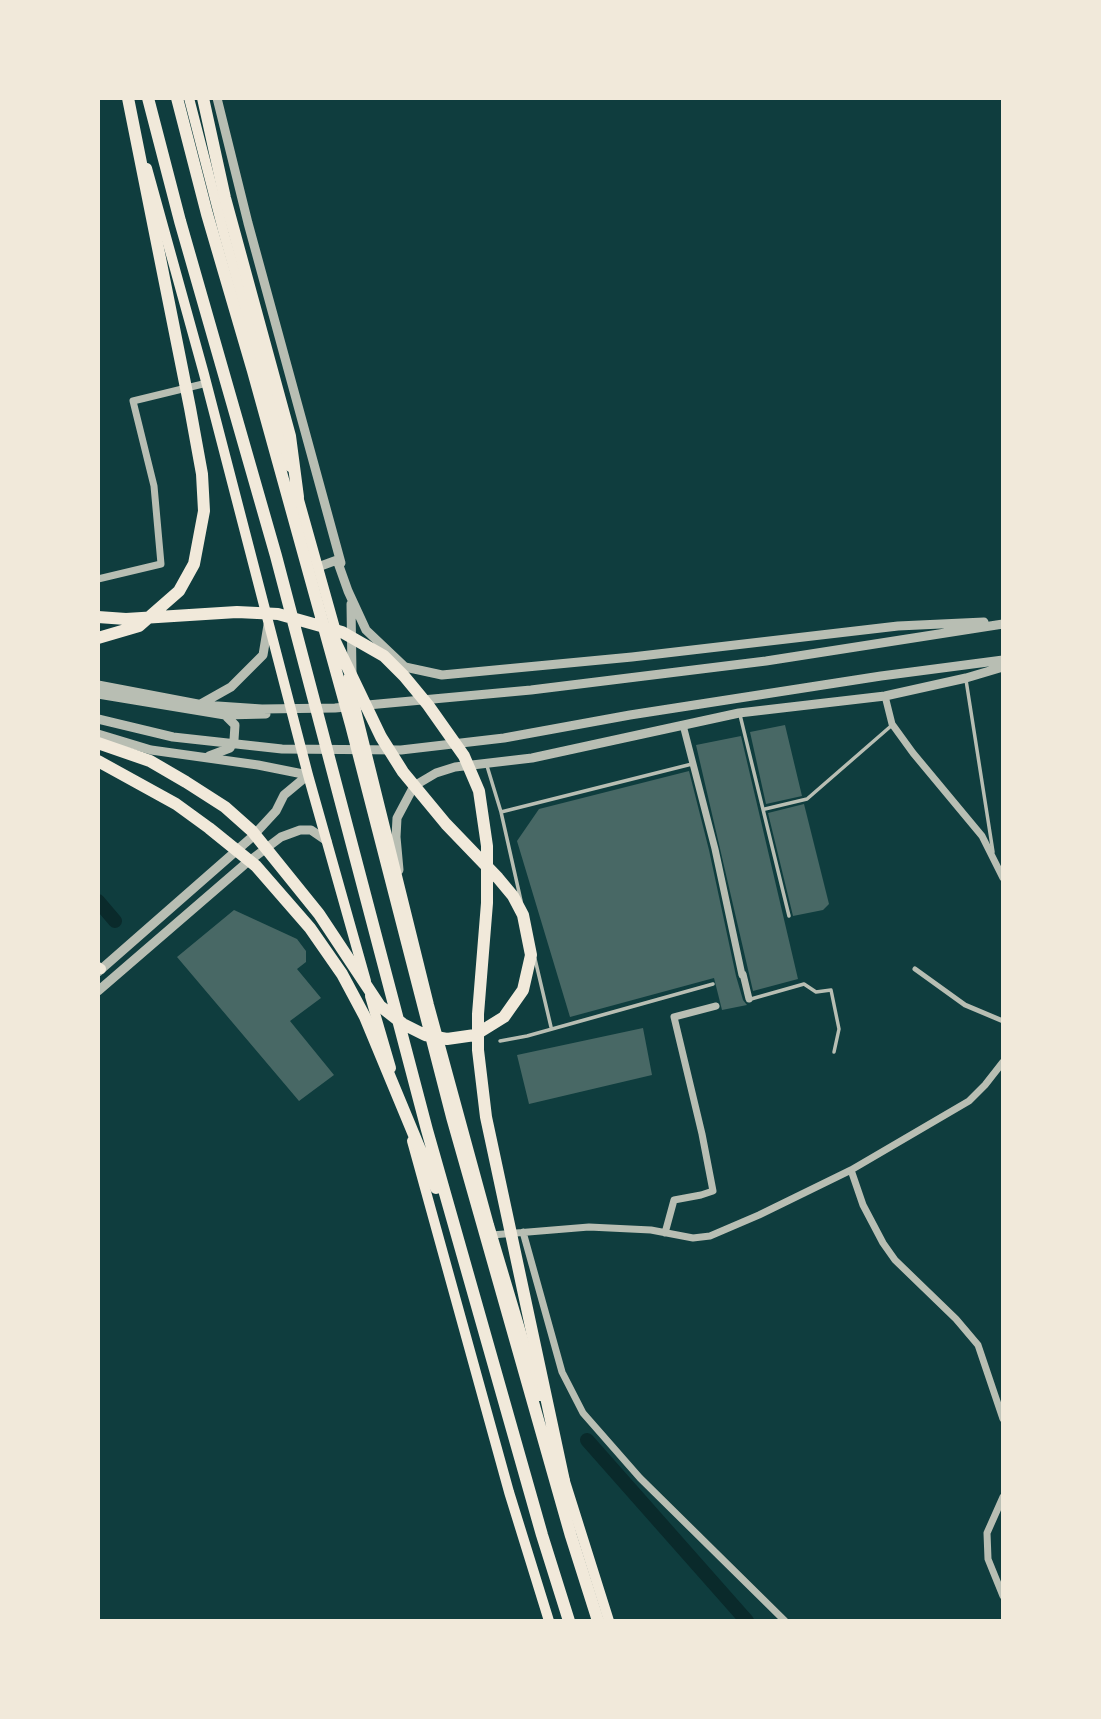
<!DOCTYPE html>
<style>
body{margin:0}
#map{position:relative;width:1101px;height:1719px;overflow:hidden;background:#0f3d3e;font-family:"Fira Sans Condensed",sans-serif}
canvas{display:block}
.frame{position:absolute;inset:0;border:100px solid #f1e9da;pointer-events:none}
</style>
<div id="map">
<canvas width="1101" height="1719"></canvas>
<div class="frame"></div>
</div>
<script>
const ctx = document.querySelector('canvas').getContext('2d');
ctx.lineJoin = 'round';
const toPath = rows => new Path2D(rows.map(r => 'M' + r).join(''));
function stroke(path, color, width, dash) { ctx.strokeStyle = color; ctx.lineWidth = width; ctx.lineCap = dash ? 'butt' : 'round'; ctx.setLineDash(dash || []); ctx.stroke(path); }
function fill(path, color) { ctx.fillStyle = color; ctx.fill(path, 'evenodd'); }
stroke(toPath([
 [98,901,115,921],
 [587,1440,747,1621]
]), '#0a2a2b', 14);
fill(toPath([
 [785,725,802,796,766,804,750,732],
 [741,736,798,979,753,991,696,745],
 [689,771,709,850,736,976,743,1000,747,1005,722,1010,714,978,570,1017,517,841,539,809],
 [804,804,829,904,823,910,793,916,768,813],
 [234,910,297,939,306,951,306,962,297,969,321,998,290,1021,334,1075,299,1101,177,957],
 [643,1028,652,1075,529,1104,517,1055]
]), '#486865');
stroke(toPath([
 [966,680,993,852],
 [740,715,789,916],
 [487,766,501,812,521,901],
 [765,809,807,799,891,726],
 [501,812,692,764],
 [535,959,551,1027],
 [751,999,804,984,816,992,831,990,839,1029,834,1052],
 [500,1041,527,1036,713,984]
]), '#b8beb3', 3.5);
stroke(toPath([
 [915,969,965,1005,1003,1021]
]), '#b8beb3', 5);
stroke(toPath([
 [98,579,161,564,154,486,133,401,207,383],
 [885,696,892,724,913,753,982,836,1003,878],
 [683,725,715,849,742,975],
 [743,974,749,999],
 [851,1170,863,1205,883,1243,895,1260,956,1319,978,1345,1003,1419],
 [523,1232,562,1372,583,1413,640,1478,785,1621],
 [665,1233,674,1200,701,1195,713,1191,702,1134,674,1017,716,1006],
 [492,1235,589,1227,651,1230,693,1238,710,1236,759,1215,851,1170,969,1101,985,1085,1003,1062],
 [1003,1497,987,1533,988,1559,1003,1596]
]), '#b8beb3', 7);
stroke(toPath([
 [217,98,248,223,341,563],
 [318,567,337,560,348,591,366,630,405,667,442,675,632,657,898,626,984,622],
 [351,604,352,674],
 [98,685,203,705,262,709,335,708,531,690,766,661,1003,624],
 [98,694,225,715,266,714],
 [199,705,231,687,263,655,268,625],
 [98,719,173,737,282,749,401,750,504,738,630,715,881,676,1003,660],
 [98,734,151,750,258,765,308,775],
 [209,756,230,748,234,740,235,725,225,715],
 [399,870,396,837,397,818,414,786,436,773,455,767,532,758,739,713,885,696,966,678,1003,667],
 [98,972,252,837,276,811,284,795,308,775],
 [98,991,244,865,281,837,300,830,311,830,327,841]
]), '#b8beb3', 9);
stroke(toPath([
 [98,967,101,969]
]), '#f1e9da', 10);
stroke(toPath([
 [189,98,224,234,290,467],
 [147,168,204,374,308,775,366,981],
 [296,489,337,635],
 [348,678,429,1005,489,1225,540,1396],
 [370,996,391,1068],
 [412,1141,509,1492,549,1621],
 [563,1475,609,1621]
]), '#f1e9da', 10);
stroke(toPath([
 [148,98,180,221,276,556,427,1130,542,1535,569,1621],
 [177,98,207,214,253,371,351,725,452,1117,571,1536,598,1621],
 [203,98,225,198,290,436,298,497],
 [98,617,126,619,237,612,278,614,342,632,384,656,404,676,428,705,464,756,479,791,487,846,487,903,478,1014,478,1050,486,1117,564,1481],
 [98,638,139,626,179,591,194,564,204,511,202,474,190,408,128,98],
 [98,743,150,761,186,782,225,807,252,831,319,914,380,1006,403,1024,425,1035,447,1039,475,1035,504,1017,523,990,531,955,523,915,513,896,498,878,446,824,403,772,381,737,333,637],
 [98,761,176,804,209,828,256,866,310,928,342,974,365,1017,436,1188]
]), '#f1e9da', 12);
</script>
